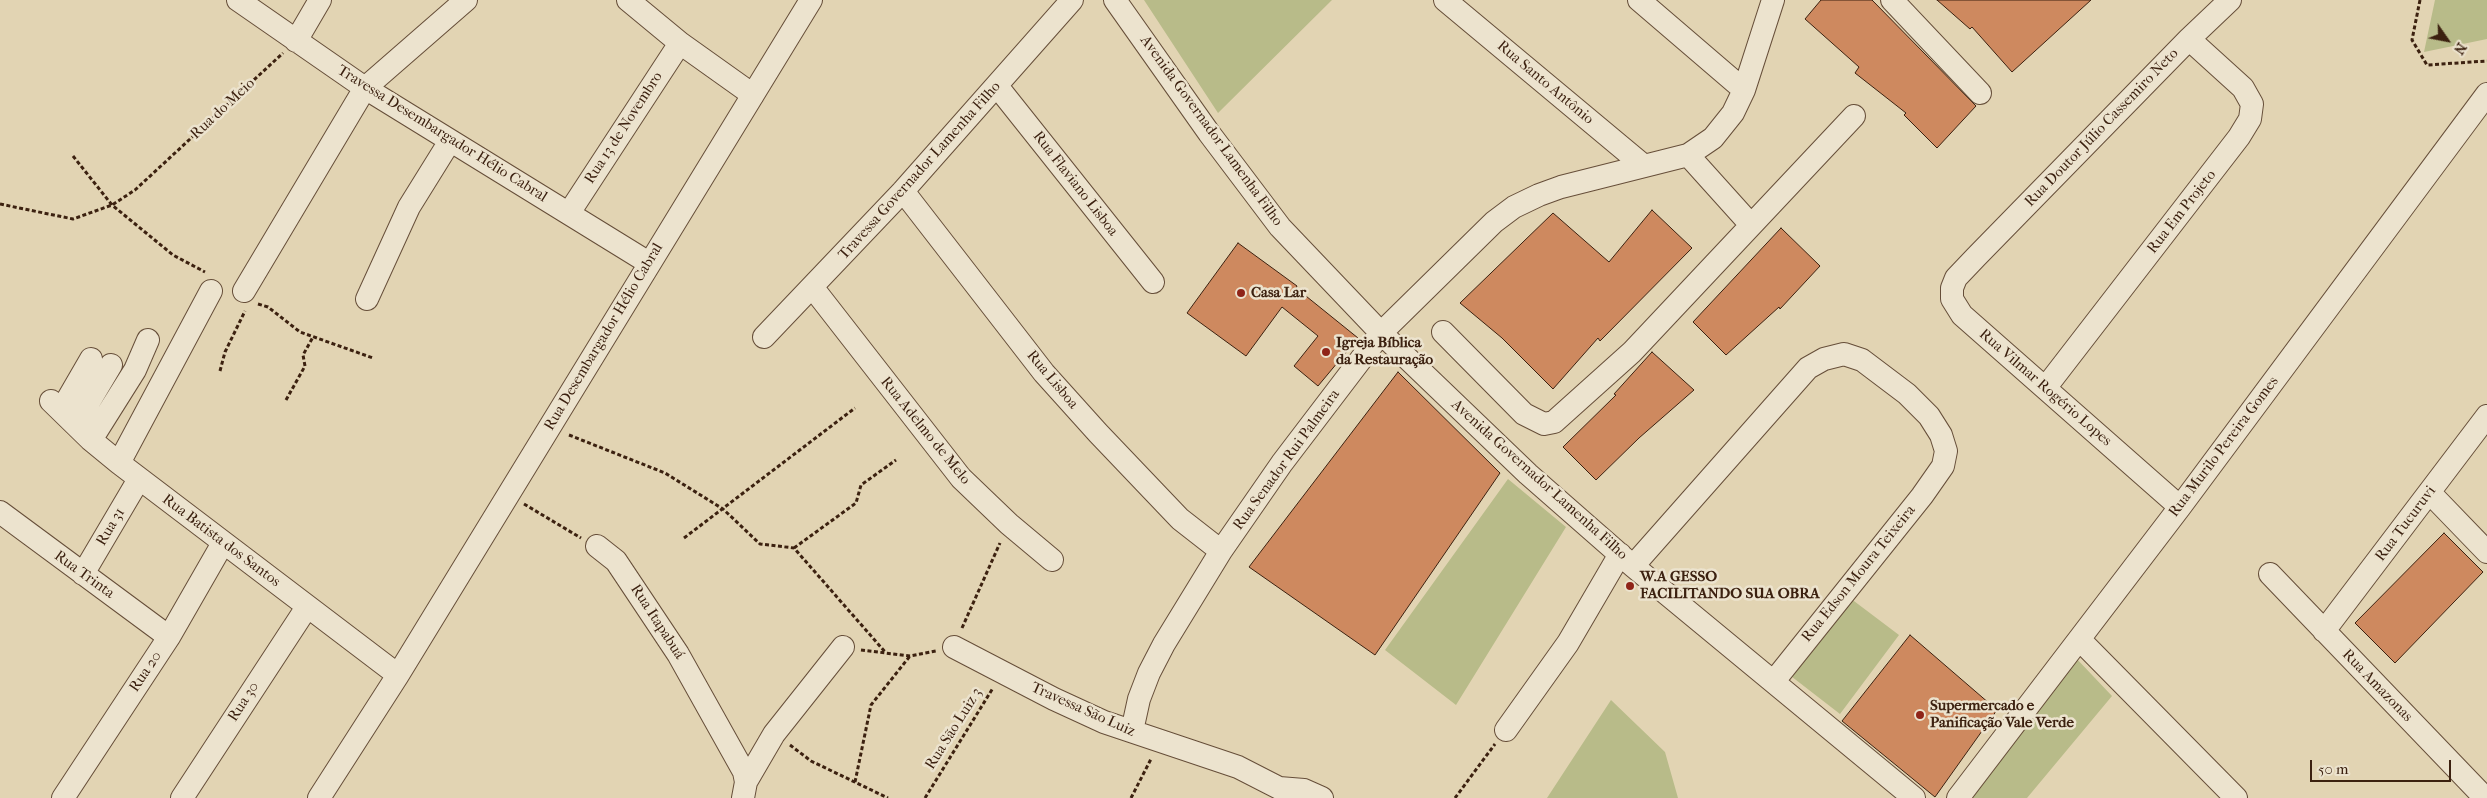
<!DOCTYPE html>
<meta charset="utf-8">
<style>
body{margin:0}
#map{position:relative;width:2487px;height:798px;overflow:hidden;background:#e2d4b3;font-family:"IM FELL French Canon",serif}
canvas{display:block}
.north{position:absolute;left:2422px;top:15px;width:50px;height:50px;-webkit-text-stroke:4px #ece3ce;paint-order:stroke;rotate:123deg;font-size:14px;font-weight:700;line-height:20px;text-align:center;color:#3c2110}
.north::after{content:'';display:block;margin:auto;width:18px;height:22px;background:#3c2110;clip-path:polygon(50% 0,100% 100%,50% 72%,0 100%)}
.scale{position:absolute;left:2310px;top:760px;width:141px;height:22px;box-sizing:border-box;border:2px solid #3c2110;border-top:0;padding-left:6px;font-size:15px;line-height:18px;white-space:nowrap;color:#3c2110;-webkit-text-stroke:4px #ece3ce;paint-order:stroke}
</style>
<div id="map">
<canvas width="2487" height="798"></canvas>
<div class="north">N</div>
<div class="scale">50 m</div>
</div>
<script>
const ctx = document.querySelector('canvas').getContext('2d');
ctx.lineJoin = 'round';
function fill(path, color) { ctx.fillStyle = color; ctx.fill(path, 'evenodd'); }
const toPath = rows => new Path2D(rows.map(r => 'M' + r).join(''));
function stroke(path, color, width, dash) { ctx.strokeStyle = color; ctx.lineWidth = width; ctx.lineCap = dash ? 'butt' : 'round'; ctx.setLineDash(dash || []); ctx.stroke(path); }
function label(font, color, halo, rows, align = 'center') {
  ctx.font = font + ' "IM FELL French Canon",serif'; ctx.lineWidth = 5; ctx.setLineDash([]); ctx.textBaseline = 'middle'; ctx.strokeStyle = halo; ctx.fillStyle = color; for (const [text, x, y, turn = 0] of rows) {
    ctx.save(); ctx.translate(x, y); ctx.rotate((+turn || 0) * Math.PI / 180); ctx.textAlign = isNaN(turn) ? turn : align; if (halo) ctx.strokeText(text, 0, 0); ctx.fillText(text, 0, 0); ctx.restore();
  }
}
fill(toPath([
 [1144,0,1332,0,1218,113],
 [2435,0,2487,0,2487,39,2424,52],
 [1508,479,1566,527,1456,705,1385,650],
 [1846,595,1899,635,1840,714,1787,673],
 [2074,656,2112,696,2027,798,1961,798],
 [1611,700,1665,752,1678,798,1547,798]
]), '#b8bb89');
const building = toPath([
 [1821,0,1872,0,1976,106,1937,148,1904,115,1906,113,1855,73,1859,67,1805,19,1821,0],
 [1937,0,2091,0,2012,72,1972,27,1970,29,1937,0],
 [1652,210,1692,248,1600,341,1598,338,1553,389,1502,338,1460,303,1553,213,1609,262,1652,210],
 [1781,228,1820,266,1780,309,1779,307,1726,355,1693,322,1781,228],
 [1238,243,1297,286,1296,288,1358,338,1318,386,1294,366,1318,336,1282,307,1246,356,1187,313,1238,243],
 [1652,352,1694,390,1639,438,1596,480,1563,447,1616,395,1614,394,1652,352],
 [1398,372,1500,473,1375,655,1249,567,1398,372],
 [2444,533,2483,572,2395,663,2355,623,2444,533],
 [1910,635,1997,710,1935,797,1842,721,1910,635]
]);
fill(building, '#ce895f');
stroke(building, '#3c2110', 1);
const minor = toPath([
 [238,0,365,88,649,263],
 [628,0,680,43,753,95],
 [1115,0,1209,133,1280,227,1381,333,1528,474,1633,566,1914,798],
 [1445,0,1644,166],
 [1639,0,1744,90],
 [1892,0,1980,93],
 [296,41,320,0],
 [997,86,1153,282],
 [1688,155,1751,225],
 [903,191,1044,373,1098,433,1180,519,1221,551],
 [569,213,680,43],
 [813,288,961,478,1009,524,1052,560],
 [244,291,365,88,466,0],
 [367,299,409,207,450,141],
 [1443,332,1524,414,1544,424,1554,422,1632,352,1854,116],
 [764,337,903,191,1072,0],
 [2046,387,2239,137,2250,119,2252,104,2243,88,2189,39],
 [51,401,91,440,119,463,398,675],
 [62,409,91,359],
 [76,424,111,365],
 [91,440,135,370,148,340],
 [119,463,211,291],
 [2430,493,2487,552],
 [2180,507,1962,315,1952,299,1952,288,1956,278,1976,257,2189,39,2230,0],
 [0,512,169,637],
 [597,546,616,561,678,654,744,772,746,782,743,798],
 [1633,566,1808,368,1824,359,1844,354,1862,360,1907,394,1929,416,1941,435,1946,451,1943,466,1922,496,1774,681],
 [83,574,139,479],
 [2270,574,2485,798],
 [2324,631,2487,416],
 [2080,640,2236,798],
 [954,647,1054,699,1104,722,1238,767,1279,788,1304,790,1322,798],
 [1506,730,1568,643,1620,554],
 [1132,731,1139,699,1149,673,1164,644,1221,551,1282,463,1381,333,1494,222,1514,207,1539,195,1561,187,1688,155,1713,138,1733,113,1744,90,1773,0],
 [746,782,774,734,843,647],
 [63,798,169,637,223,543],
 [182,798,307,607],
 [319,798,398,675,811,0],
 [1958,798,2180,507,2487,94]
]);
stroke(minor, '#664e39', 24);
stroke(toPath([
 [2420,0,2412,40,2427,65,2487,61],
 [73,156,112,205,173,255,205,272],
 [0,204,73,219,112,205,135,190,283,53],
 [258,304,268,307,300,332,373,358],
 [220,371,225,352,245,311],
 [286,400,305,366,303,355,313,337],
 [569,435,665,473,723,509,760,544,794,548,886,653],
 [524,504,581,538],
 [684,538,855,408],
 [794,548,856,503,861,485,896,460],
 [962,628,1000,543],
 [861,650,910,656,936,651],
 [790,745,811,761,888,798],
 [855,782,871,705,910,656],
 [925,798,993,688],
 [1131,798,1151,759],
 [1455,798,1495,744]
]), '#3c2110', 3, [4, 2.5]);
stroke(minor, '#ece3ce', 22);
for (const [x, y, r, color] of [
 [1241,293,5,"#8f2418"],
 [1326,352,5,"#8f2418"],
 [1630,586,5,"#8f2418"],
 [1920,715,5,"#8f2418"]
]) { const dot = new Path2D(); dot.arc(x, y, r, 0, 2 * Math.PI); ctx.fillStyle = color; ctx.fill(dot); stroke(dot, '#ece3ce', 2); }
label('15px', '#3c2110', '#ece3ce', [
 ["Rua Santo Antônio",1545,83,40],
 ["Rua do Meio",223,109,-43],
 ["Rua 13 de Novembro",624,128,-57],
 ["Rua Doutor Júlio Cassemiro Neto",2102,128,-46],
 ["Avenida Governador Lamenha Filho",1211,131,54],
 ["Travessa Desembargador Hélio Cabral",442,134,32],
 ["Travessa Governador Lamenha Filho",920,171,-48],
 ["Rua Flaviano Lisboa",1075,184,52],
 ["Rua Em Projeto",2182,212,-52],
 ["Rua Desembargador Hélio Cabral",604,337,-59],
 ["Rua Lisboa",1052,380,50],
 ["Rua Vilmar Rogério Lopes",2045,388,41],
 ["Rua Adelmo de Melo",925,431,51],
 ["Rua Murilo Pereira Gomes",2224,447,-53],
 ["Rua Senador Rui Palmeira",1287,460,-54],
 ["Avenida Governador Lamenha Filho",1539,480,42],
 ["Rua Tucuruvi",2406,524,-53],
 ["Rua 31",111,527,-59],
 ["Rua Batista dos Santos",221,541,37],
 ["Rua Edson Moura Teixeira",1859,574,-51],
 ["Rua Trinta",84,575,36],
 ["Rua Itapabuá",657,622,57],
 ["Rua 20",146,672,-56],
 ["Rua Amazonas",2377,686,46],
 ["Rua 30",244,702,-57],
 ["Travessa São Luiz",1083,710,24],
 ["Rua São Luiz 3",954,729,-58]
]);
label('bold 15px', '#3c2110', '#ece3ce', [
 ["Casa Lar",1251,293],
 ["Igreja Bíblica",1336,343],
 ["da Restauração",1336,360],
 ["W.A GESSO",1640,577],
 ["FACILITANDO SUA OBRA",1640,594],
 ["Supermercado e",1930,706],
 ["Panificação Vale Verde",1930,723]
], 'left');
</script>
